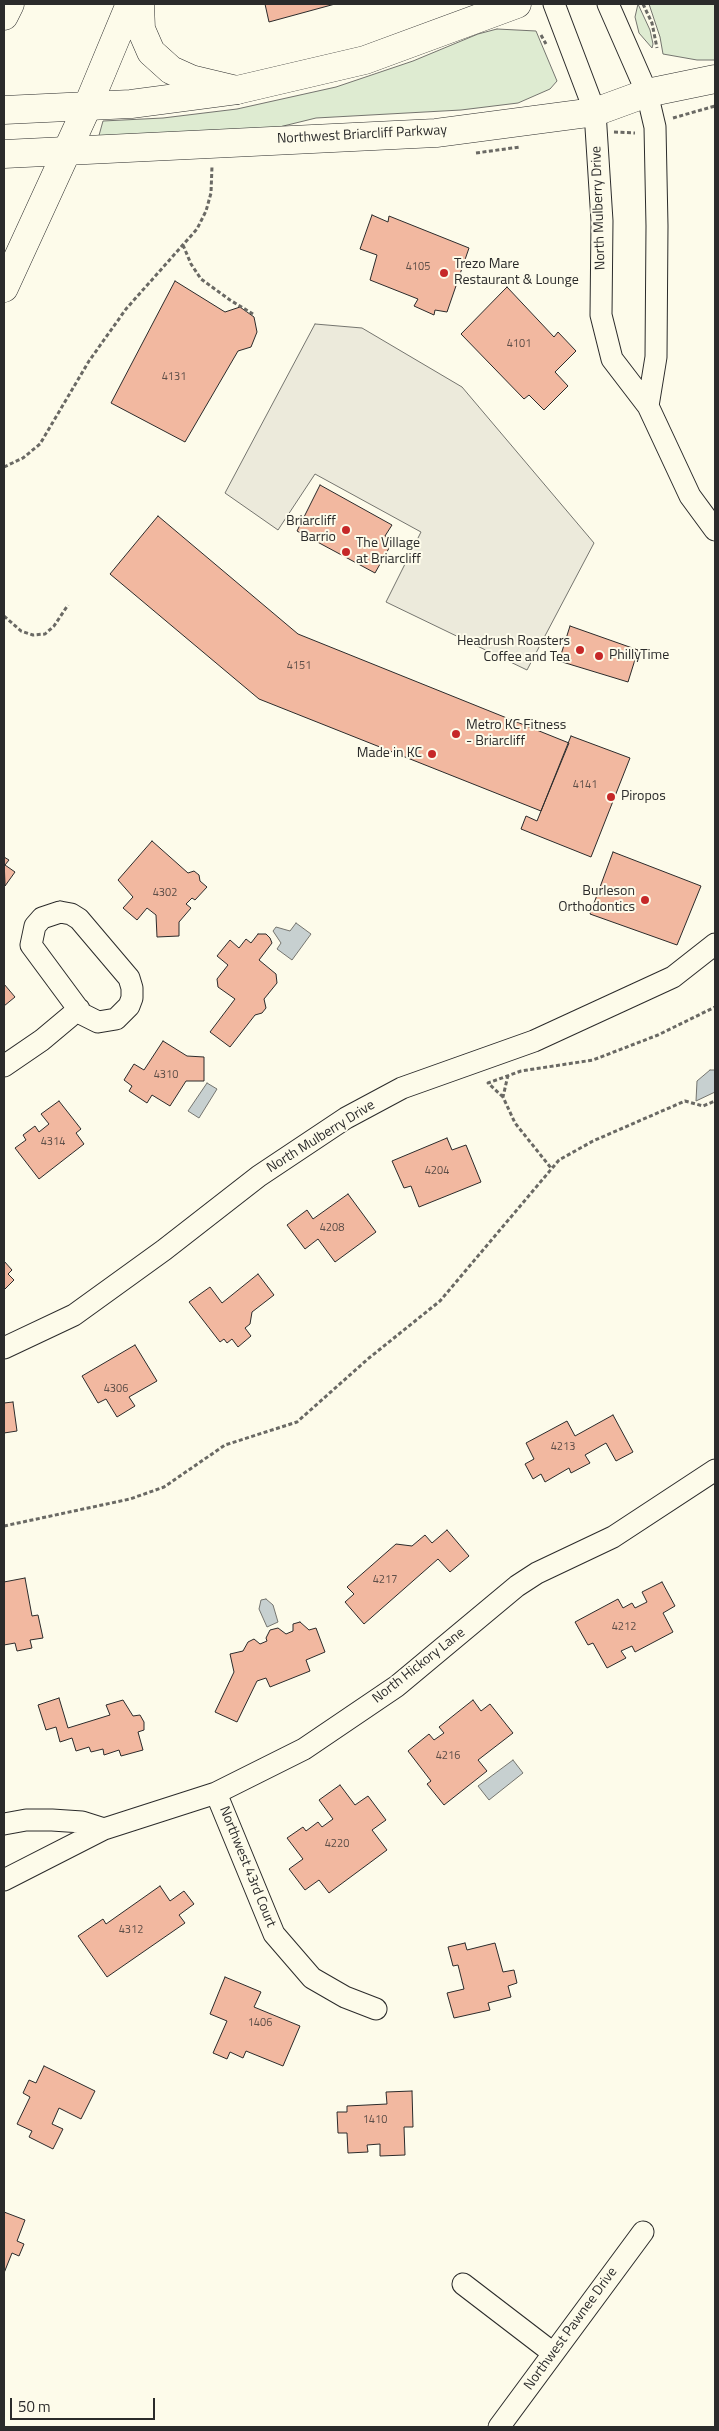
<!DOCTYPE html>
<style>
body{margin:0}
#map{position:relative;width:719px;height:2431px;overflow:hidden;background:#fdfbea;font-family:"Titillium Web",sans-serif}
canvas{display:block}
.frame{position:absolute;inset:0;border:5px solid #2b2b2b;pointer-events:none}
.scale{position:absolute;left:10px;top:2398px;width:145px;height:22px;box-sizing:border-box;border:2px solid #2b2b2b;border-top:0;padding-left:6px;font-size:15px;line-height:18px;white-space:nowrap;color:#2b2b2b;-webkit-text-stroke:4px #fdfbea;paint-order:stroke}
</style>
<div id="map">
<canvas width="719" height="2431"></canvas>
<div class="frame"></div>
<div class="scale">50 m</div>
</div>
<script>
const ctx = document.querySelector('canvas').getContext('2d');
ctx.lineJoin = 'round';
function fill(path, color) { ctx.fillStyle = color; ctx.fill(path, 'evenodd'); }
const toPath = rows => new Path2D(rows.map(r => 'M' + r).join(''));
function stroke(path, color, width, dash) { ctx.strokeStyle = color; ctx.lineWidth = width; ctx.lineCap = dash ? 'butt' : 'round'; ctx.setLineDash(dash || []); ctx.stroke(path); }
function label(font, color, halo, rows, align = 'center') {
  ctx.font = font + ' "Titillium Web",sans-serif'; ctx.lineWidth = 4; ctx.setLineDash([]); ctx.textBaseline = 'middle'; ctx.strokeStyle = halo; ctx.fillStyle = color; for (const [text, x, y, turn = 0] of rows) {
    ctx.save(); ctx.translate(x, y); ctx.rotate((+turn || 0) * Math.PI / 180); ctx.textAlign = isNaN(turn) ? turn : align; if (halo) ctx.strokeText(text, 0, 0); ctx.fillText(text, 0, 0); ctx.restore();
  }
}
const green = toPath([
 [638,4,650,30,653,44,652,48,639,33,635,17,638,4],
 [649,4,715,4,715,60,697,60,663,54,660,37,649,4],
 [497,29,536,31,557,81,550,89,518,103,461,110,316,118,267,130,98,139,103,121,163,118,237,109,336,87,413,61,478,34,497,29]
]);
fill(green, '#deebd1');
stroke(green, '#74746e', 1);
const parking = toPath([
 [315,324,362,328,462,387,594,543,527,670,386,602,421,532,315,474,278,530,225,493,315,324]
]);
fill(parking, '#eceadb');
stroke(parking, '#74746e', 1);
const water = toPath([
 [296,923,311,934,292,960,277,949,281,943,273,931,276,927,290,931,296,923],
 [710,1070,715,1070,715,1092,696,1101,697,1081,710,1070],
 [207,1083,217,1089,199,1118,188,1111,207,1083],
 [266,1599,273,1605,278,1622,267,1627,259,1609,261,1600,266,1599],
 [513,1760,523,1773,489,1800,478,1786,513,1760]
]);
fill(water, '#c7d0d0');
stroke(water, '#74746e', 1);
const building = toPath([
 [265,4,335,4,269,22,265,4],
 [372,215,388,222,389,216,469,248,447,312,435,310,434,315,414,306,418,299,370,280,377,255,360,249,372,215],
 [175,281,225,312,240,307,254,317,257,332,251,347,238,351,185,442,111,403,175,281],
 [507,287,554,337,558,332,576,351,555,372,568,386,544,410,529,395,524,399,461,334,507,287],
 [320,485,392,525,385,536,393,541,375,573,297,531,320,485],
 [158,516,298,634,569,743,541,811,259,699,110,574,158,516],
 [570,626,638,650,628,682,559,661,570,626],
 [571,736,630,758,591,857,521,829,526,816,537,821,571,736],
 [152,841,188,873,194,871,199,875,200,881,207,887,195,900,192,898,186,904,191,908,179,922,179,936,157,937,156,915,147,908,137,920,123,908,133,897,118,880,152,841],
 [613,852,701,886,677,945,590,914,613,852],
 [4,857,9,860,5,865,15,872,5,886,4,857],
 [258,934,266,934,270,938,272,943,259,960,276,974,277,983,264,999,266,1008,262,1013,255,1015,230,1047,210,1032,235,999,218,987,217,979,228,965,217,956,230,940,239,948,246,939,251,943,258,934],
 [4,984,15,997,4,1006,4,984],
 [163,1041,187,1056,204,1057,204,1081,186,1081,170,1106,152,1095,147,1103,129,1091,132,1086,124,1080,134,1064,144,1070,163,1041],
 [59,1101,81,1129,76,1133,84,1144,39,1179,15,1148,26,1140,23,1135,35,1126,39,1132,49,1124,41,1114,59,1101],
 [447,1138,452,1150,466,1145,481,1182,419,1207,411,1186,404,1188,392,1161,447,1138],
 [348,1194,376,1232,335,1262,318,1239,305,1249,287,1225,307,1210,313,1219,348,1194],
 [4,1261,12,1270,8,1274,14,1280,4,1290,4,1261],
 [258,1274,274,1295,252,1312,250,1324,245,1328,251,1336,238,1347,232,1339,227,1343,224,1339,220,1342,189,1302,210,1287,222,1303,258,1274],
 [135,1345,157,1381,129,1397,135,1406,117,1417,106,1399,98,1403,82,1376,135,1345],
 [13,1402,17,1431,4,1433,4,1403,13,1402],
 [613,1415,633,1452,616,1461,606,1443,585,1455,590,1463,571,1473,569,1468,545,1482,541,1474,533,1479,525,1464,534,1459,526,1443,567,1421,575,1436,613,1415],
 [447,1530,469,1556,450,1572,438,1559,364,1624,345,1602,354,1594,347,1587,396,1544,412,1546,425,1535,432,1543,447,1530],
 [25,1578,32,1616,38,1615,43,1638,30,1640,32,1648,17,1651,15,1643,4,1645,4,1582,25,1578],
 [662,1582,675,1606,663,1613,673,1632,635,1652,632,1646,621,1651,626,1658,607,1668,593,1643,588,1645,575,1622,618,1599,623,1608,632,1603,635,1608,647,1602,642,1592,662,1582],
 [300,1622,309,1630,316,1628,325,1652,306,1660,310,1671,270,1687,266,1678,257,1681,237,1722,215,1712,234,1672,230,1654,243,1651,248,1642,254,1639,260,1644,267,1641,266,1638,270,1630,278,1628,286,1634,293,1631,293,1624,300,1622],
 [59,1698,68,1728,110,1715,106,1705,123,1700,133,1716,140,1715,144,1722,144,1730,138,1732,143,1750,121,1756,119,1750,104,1755,103,1749,91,1752,89,1747,76,1751,72,1738,60,1742,56,1727,46,1730,38,1705,59,1698],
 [473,1700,481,1711,490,1704,513,1733,478,1760,487,1771,444,1805,427,1784,431,1781,408,1751,429,1734,434,1740,444,1733,439,1727,473,1700],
 [340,1785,355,1805,368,1796,386,1820,372,1830,387,1850,329,1893,319,1880,305,1890,289,1869,303,1859,287,1838,303,1827,306,1831,318,1822,322,1827,333,1819,319,1800,340,1785],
 [160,1886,170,1901,184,1891,194,1904,179,1915,185,1923,107,1977,78,1936,103,1919,106,1924,160,1886],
 [465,1943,467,1950,495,1943,503,1972,514,1970,517,1983,508,1986,511,1997,488,2003,490,2010,454,2018,447,1993,464,1989,458,1965,453,1966,448,1947,465,1943],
 [225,1977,261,1992,254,2007,300,2026,283,2066,246,2051,243,2058,230,2052,227,2059,213,2053,227,2021,210,2014,225,1977],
 [44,2066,95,2091,81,2119,59,2108,52,2124,63,2129,53,2149,29,2137,32,2131,17,2124,30,2097,23,2093,29,2080,36,2083,44,2066],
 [412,2091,413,2127,404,2127,405,2155,380,2156,380,2144,367,2145,368,2152,348,2153,347,2133,338,2133,337,2112,347,2112,347,2106,387,2104,386,2092,412,2091],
 [4,2212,25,2220,17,2241,24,2244,19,2256,12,2253,4,2273,4,2212]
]);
fill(building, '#f2b8a0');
stroke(building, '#2b2b2b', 1);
const minor = toPath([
 [554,4,595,112,602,221,601,315,612,359,648,406,690,496,715,530],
 [608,4,647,93,655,127,657,226,656,357,648,406],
 [60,912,71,914,79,919,129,978,132,988,132,998,129,1006,116,1019,98,1022,82,1014,31,945,35,926,42,918,60,912],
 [4,1066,42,1040,79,1009],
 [4,1348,74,1315,164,1250,259,1176,346,1118,402,1088,534,1041,673,977,715,944],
 [216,1793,274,1934,312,1978,345,1997,376,2009],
 [4,1824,26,1820,52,1820,82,1822,104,1829],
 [4,1880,104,1829,216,1793,304,1749,397,1686,517,1586,537,1573,613,1537,715,1470],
 [463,2284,553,2353],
 [499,2427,643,2232]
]);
const major = toPath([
 [4,110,131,104,237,90,365,60,517,4],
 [4,154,436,133,595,112,647,93,715,79]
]);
const highway = toPath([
 [140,4,141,29,151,52,171,70,191,79,237,90],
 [4,16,10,4],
 [4,288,88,105,130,4]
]);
stroke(minor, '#2b2b2b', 23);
stroke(major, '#2b2b2b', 29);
stroke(highway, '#2b2b2b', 29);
stroke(toPath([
 [643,4,652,23,657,48],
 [541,35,546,44],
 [673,118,715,106],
 [614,132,635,133],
 [476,153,520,147],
 [183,245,191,264,201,279,230,300,253,314],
 [4,467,23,458,40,444,89,361,126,309,197,229,206,211,211,193,212,166],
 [4,616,21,631,33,635,45,634,54,626,68,605],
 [508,1075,503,1097,515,1123,551,1168],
 [503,1097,488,1083,521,1071,593,1060,658,1035,715,1007],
 [4,1526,130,1499,164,1487,225,1445,297,1422,369,1358,440,1301,559,1160,593,1141,685,1101,703,1106,715,1101]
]), '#6a6964', 3, [4, 2.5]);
stroke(minor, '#fdfbea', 21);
stroke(major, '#fdfbea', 28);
stroke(highway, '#fdfbea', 28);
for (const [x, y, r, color] of [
 [444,273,5,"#c62828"],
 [346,530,5,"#c62828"],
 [346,552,5,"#c62828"],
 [580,650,5,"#c62828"],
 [599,656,5,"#c62828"],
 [456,734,5,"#c62828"],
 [432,754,5,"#c62828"],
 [611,797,5,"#c62828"],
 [645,900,5,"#c62828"]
]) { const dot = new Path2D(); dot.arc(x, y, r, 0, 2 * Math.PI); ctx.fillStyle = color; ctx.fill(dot); stroke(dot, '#fdfbea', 2); }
label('11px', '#5d4e48', null, [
 ["4105",418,267],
 ["4101",519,344],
 ["4131",174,377],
 ["4151",299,666],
 ["4141",585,785],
 ["4302",165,893],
 ["4310",166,1075],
 ["4314",53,1142],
 ["4204",437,1171],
 ["4208",332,1228],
 ["4306",116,1389],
 ["4213",563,1447],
 ["4217",385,1580],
 ["4212",624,1627],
 ["4216",448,1756],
 ["4220",337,1844],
 ["4312",131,1930],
 ["1406",260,2023],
 ["1410",375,2120]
]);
label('14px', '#2b2b2b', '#fdfbea', [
 ["Northwest Briarcliff Parkway",362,135,-3],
 ["North Mulberry Drive",599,208,-92],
 ["North Mulberry Drive",321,1137,-32],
 ["North Hickory Lane",419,1666,-38],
 ["Northwest 43rd Court",247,1867,68],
 ["Northwest Pawnee Drive",571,2329,-54]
]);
label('14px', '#2b2b2b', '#fdfbea', [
 ["Trezo Mare",454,265],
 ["Restaurant & Lounge",454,281],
 ["Briarcliff",336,522,"right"],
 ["Barrio",336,538,"right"],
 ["The Village",356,544],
 ["at Briarcliff",356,560],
 ["Headrush Roasters",570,642,"right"],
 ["Coffee and Tea",570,658,"right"],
 ["PhillyTime",609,656],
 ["Metro KC Fitness",466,726],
 ["- Briarcliff",466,742],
 ["Made in KC",422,754,"right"],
 ["Piropos",621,797],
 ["Burleson",635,892,"right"],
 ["Orthodontics",635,908,"right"]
], 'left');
</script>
